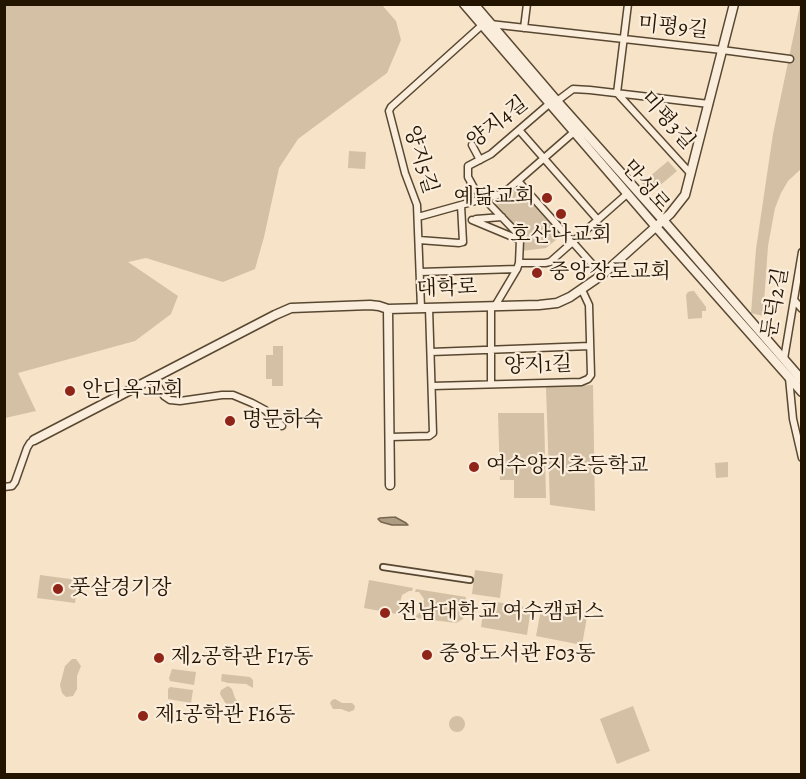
<!DOCTYPE html>
<meta charset="utf-8">
<style>
body{margin:0}
#map{position:relative;width:806px;height:779px;overflow:hidden;background:#f7e3c7;font-family:Alegreya,serif}
canvas{display:block}
.frame{position:absolute;inset:0;border:6px solid #231400;pointer-events:none}
</style>
<div id="map">
<canvas width="806" height="779"></canvas>
<div class="frame"></div>
</div>
<script>
const ctx = document.querySelector('canvas').getContext('2d');
ctx.lineJoin = 'round';
function fill(path, color) { ctx.fillStyle = color; ctx.fill(path, 'evenodd'); }
const toPath = rows => new Path2D(rows.map(r => 'M' + r).join(''));
function stroke(path, color, width, dash) { ctx.strokeStyle = color; ctx.lineWidth = width; ctx.lineCap = dash ? 'butt' : 'round'; ctx.setLineDash(dash || []); ctx.stroke(path); }
function label(font, color, halo, rows, align = 'center') {
  ctx.font = font + ' Alegreya,"Noto Serif KR",serif'; ctx.lineWidth = 4.5; ctx.setLineDash([]); ctx.textBaseline = 'middle'; ctx.strokeStyle = halo; ctx.fillStyle = color; for (const [text, x, y, turn = 0] of rows) {
    ctx.save(); ctx.translate(x, y); ctx.rotate((+turn || 0) * Math.PI / 180); ctx.textAlign = isNaN(turn) ? turn : align; if (halo) ctx.strokeText(text, 0, 0); ctx.fillText(text, 0, 0); ctx.restore();
  }
}
fill(toPath([
 [4,5,382,5,396,21,401,40,387,73,298,139,279,168,264,237,255,269,223,282,146,258,128,262,178,296,171,314,135,341,18,373,36,411,5,418],
 [800,5,801,5,801,169,788,181,781,193,775,208,768,246,763,316,751,313,756,249,773,134],
 [349,151,366,152,365,169,348,168],
 [668,161,677,171,651,193,642,183],
 [517,188,521,189,562,235,546,248,522,251,522,235,519,231,496,207,494,200,503,198],
 [692,291,694,291,706,307,706,311,702,311,702,318,688,319,686,295,688,292],
 [273,346,283,346,283,386,272,386,272,379,266,379,266,355,273,355],
 [593,385,595,511,550,505,546,387],
 [498,413,544,413,546,498,514,498,514,480,500,480],
 [728,462,728,477,716,478,715,463],
 [475,570,503,574,500,598,472,594],
 [40,575,78,580,75,603,37,598],
 [369,580,413,588,412,591,409,591,402,595,399,606,402,615,364,608],
 [416,589,466,597,463,619,456,623,416,618,416,616,422,610,424,599,419,592,415,592],
 [485,600,531,608,527,635,481,627],
 [541,609,587,617,582,645,536,636],
 [72,659,76,659,81,666,77,676,77,689,73,696,66,697,62,693,60,685,65,666],
 [172,669,196,672,194,685,170,681,169,678],
 [222,674,250,677,253,680,253,688,246,684,228,683,221,681],
 [228,686,232,689,235,698,238,703,238,705,235,707,227,706,220,694,221,690],
 [170,687,193,690,191,703,168,699,168,689],
 [335,699,342,703,352,703,355,706,354,710,349,712,341,709,333,709,330,703,332,700],
 [633,706,650,751,617,764,600,719],
 '449 724a8 8 0 1 1 16 0a8 8 0 1 1-16 0Z'
]), '#d3c0a5');
const water = toPath([
 [395,517,406,523,408,525,392,525,381,522,378,519,380,518,395,517]
]);
fill(water, '#af9d83');
stroke(water, '#77664f', 1.5);
const pedestrian = toPath([
 [383,567,470,580]
]);
const minor = toPath([
 [524,28,527,4],
 [617,93,691,174],
 [617,93,628,4],
 [519,130,598,220],
 [472,145,480,160],
 [518,181,602,275],
 [418,217,504,193,574,132],
 [476,219,502,217],
 [472,220,520,240],
 [419,240,459,243,463,242,461,205],
 [519,263,545,263,550,262,627,194],
 [420,272,517,269],
 [794,300,802,309],
 [491,306,491,384],
 [495,306,517,269,519,263,520,240,516,232,474,188,468,177,468,166,491,154,549,104,557,101,573,89,590,90,709,104],
 [421,308,417,205,405,173,389,111,391,107,481,26,490,24,722,50,790,59],
 [431,352,590,346],
 [784,359,802,252],
 [153,378,164,396,170,400,180,401,222,395,233,395,252,403,265,410,282,426],
 [789,378,793,419,802,458],
 [432,386,581,382,588,379,591,375,589,305,582,290],
 [390,437,429,436,433,433,429,308],
 [4,487,12,486,15,482,27,448,30,443,34,440]
]);
const tertiary = toPath([
 [464,4,656,227,802,392],
 [474,4,557,101,663,220,802,380],
 [388,309,390,485],
 [34,440,275,315,291,308,370,305,379,306,388,309,539,305,557,303,570,297,602,275,670,214,685,195,734,4]
]);
stroke(pedestrian, '#584832', 8);
stroke(minor, '#584832', 9);
stroke(tertiary, '#584832', 11);
stroke(pedestrian, '#faeddb', 4.5);
stroke(minor, '#faeddb', 6);
stroke(tertiary, '#faeddb', 8);
for (const [x, y, r, color] of [
 [547,198,6,"#8f2418"],
 [561,214,6,"#8f2418"],
 [537,273,6,"#8f2418"],
 [70,391,6,"#8f2418"],
 [230,421,6,"#8f2418"],
 [474,467,6,"#8f2418"],
 [58,589,6,"#8f2418"],
 [385,613,6,"#8f2418"],
 [427,655,6,"#8f2418"],
 [159,658,6,"#8f2418"],
 [143,716,6,"#8f2418"]
]) { const dot = new Path2D(); dot.arc(x, y, r, 0, 2 * Math.PI); ctx.fillStyle = color; ctx.fill(dot); stroke(dot, '#faeddb', 2); }
label('21px', '#231400', '#faeddb', [
 ["미평9길",673,28,6],
 ["미평3길",667,121,48],
 ["양지4길",498,123,-38],
 ["양지5길",420,160,73],
 ["만성로",645,187,49],
 ["대학로",447,289,-2],
 ["둔덕2길",776,303,-80],
 ["양지1길",538,366,-2]
]);
label('21px', '#231400', '#faeddb', [
 ["예닮교회",535,198,"right"],
 ["호산나교회",561,236,"center"],
 ["중앙장로교회",549,273],
 ["안디옥교회",82,391],
 ["명문하숙",242,421],
 ["여수양지초등학교",486,467],
 ["풋살경기장",70,589],
 ["전남대학교 여수캠퍼스",397,613],
 ["중앙도서관 F03동",439,655],
 ["제2공학관 F17동",171,658],
 ["제1공학관 F16동",155,716]
], 'left');
</script>
